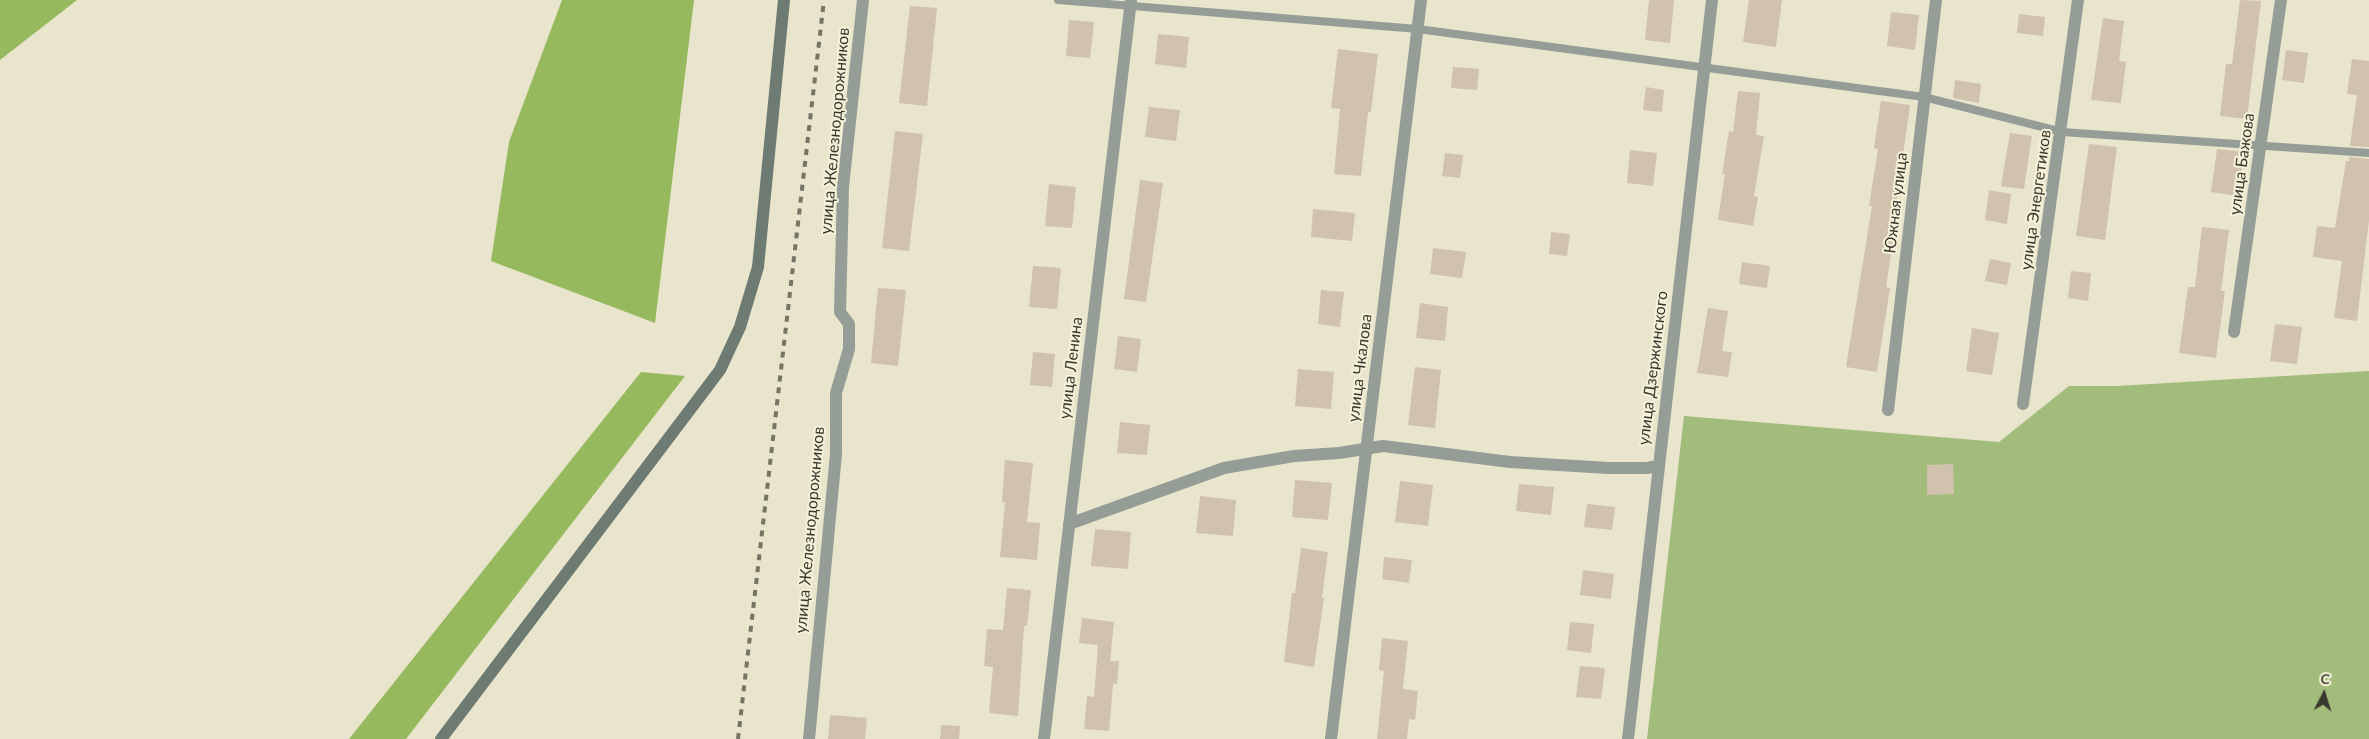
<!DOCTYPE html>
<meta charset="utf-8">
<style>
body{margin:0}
#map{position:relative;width:2369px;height:739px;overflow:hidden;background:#e9e4cc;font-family:Lato,sans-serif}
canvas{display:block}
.north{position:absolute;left:2299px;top:669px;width:50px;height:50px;-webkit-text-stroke:4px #f6f1d9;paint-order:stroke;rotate:5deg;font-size:14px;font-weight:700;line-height:20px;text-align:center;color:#3a392f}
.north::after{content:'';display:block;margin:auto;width:18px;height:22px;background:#3a392f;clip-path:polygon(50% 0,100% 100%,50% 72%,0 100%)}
</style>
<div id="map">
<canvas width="2369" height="739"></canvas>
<div class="north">С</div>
</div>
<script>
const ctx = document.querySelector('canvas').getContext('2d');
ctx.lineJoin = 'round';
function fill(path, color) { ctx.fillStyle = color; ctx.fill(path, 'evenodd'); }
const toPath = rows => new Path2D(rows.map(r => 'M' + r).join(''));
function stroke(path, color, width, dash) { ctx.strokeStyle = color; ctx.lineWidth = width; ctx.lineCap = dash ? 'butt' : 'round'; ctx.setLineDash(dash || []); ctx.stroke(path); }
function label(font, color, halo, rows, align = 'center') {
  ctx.font = font + ' Lato,sans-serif'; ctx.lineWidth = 4; ctx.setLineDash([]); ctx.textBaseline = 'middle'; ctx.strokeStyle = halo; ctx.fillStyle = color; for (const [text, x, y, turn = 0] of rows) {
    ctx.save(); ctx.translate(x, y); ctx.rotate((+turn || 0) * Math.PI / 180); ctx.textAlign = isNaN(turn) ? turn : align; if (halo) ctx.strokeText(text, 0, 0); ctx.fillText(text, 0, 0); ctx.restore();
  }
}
fill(toPath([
 [2369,371,2369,739,1647,739,1684,416,1999,442,2069,386,2117,386]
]), '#a2bc7b');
fill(toPath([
 [0,0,77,0,0,60],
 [562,0,694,0,655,323,491,261,509,142],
 [641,372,685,376,406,739,349,739]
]), '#96b95e');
fill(toPath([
 [1649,0,1674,0,1670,43,1645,40],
 [1749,0,1782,0,1776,47,1743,42],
 [2240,0,2261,1,2247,119,2220,116,2226,64,2232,64],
 [910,6,937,8,927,106,899,103],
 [1891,12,1919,15,1915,50,1887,46],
 [2019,14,2045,17,2043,36,2017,33],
 [2103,18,2124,21,2119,61,2126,62,2121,103,2091,100],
 [1069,20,1094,22,1090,58,1066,56],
 [1158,34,1189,37,1186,68,1155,64],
 [1338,49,1378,54,1371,112,1368,112,1361,176,1334,174,1340,109,1331,108],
 [2286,50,2308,53,2304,83,2282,80],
 [2352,59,2369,61,2369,147,2350,146,2357,95,2347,94],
 [1453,67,1479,69,1477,90,1451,88],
 [1955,80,1981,84,1979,103,1953,98],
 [1646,87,1664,90,1662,112,1643,110],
 [1738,91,1760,93,1756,135,1764,136,1754,196,1758,197,1753,226,1718,220,1725,174,1722,174,1729,131,1733,132],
 [1881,101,1910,105,1894,220,1896,220,1886,287,1890,288,1877,372,1846,367,1872,206,1869,206,1878,149,1874,148],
 [1149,107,1180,110,1176,141,1145,137],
 [895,131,923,134,909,251,882,248],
 [2010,133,2032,136,2024,189,2001,186],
 [2089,144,2117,147,2105,240,2076,236],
 [2217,149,2244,152,2238,196,2211,192],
 [1630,150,1657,153,1653,186,1627,183],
 [1445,153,1463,155,1460,178,1442,176],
 [2349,157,2369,159,2369,220,2357,321,2334,318,2342,261,2313,257,2317,226,2335,228,2346,161,2349,161],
 [1140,180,1163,183,1146,302,1124,299],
 [1049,184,1076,187,1072,228,1045,226],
 [1989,190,2011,194,2007,224,1985,220],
 [1313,209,1355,213,1352,241,1311,237],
 [2202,227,2229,230,2221,291,2225,291,2216,358,2179,353,2188,287,2195,287],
 [1551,232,1570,234,1567,256,1549,254],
 [1433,248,1466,252,1462,278,1430,274],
 [1990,259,2011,263,2007,285,1985,281],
 [1742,262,1770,266,1767,288,1739,284],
 [1033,266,1061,268,1057,309,1029,307],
 [2071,271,2091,273,2088,301,2068,298],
 [878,288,906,290,898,366,871,363],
 [1321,290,1344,292,1340,327,1318,324],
 [1420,303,1448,307,1445,341,1416,338],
 [1708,308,1728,311,1722,351,1732,352,1728,377,1697,373],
 [2275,324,2302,327,2297,364,2270,361],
 [1972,328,1999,333,1992,375,1966,371],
 [1118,336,1141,339,1137,372,1114,369],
 [1033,352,1055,354,1052,387,1030,385],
 [1415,367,1441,370,1435,428,1408,425],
 [1298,369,1334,372,1331,409,1295,406],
 [1120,422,1150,425,1147,455,1117,453],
 [1005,460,1033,463,1027,522,1040,523,1037,560,1000,557,1005,502,1002,502],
 [1953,464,1954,494,1927,495,1927,465],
 [1295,480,1332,483,1328,520,1292,517],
 [1400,481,1433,485,1428,526,1395,522],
 [1519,484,1554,487,1551,515,1516,511],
 [1200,496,1236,500,1233,536,1196,533],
 [1587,504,1615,507,1612,530,1584,527],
 [1095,529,1131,532,1128,569,1091,566],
 [1301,548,1328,552,1322,598,1324,598,1314,667,1284,662,1292,593,1295,593],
 [1384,557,1412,560,1409,583,1382,579],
 [1583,570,1614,574,1611,599,1580,595],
 [1007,588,1031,590,1027,626,1024,626,1018,716,989,713,993,667,984,666,987,629,1003,630],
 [1082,618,1114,622,1110,661,1119,661,1117,684,1113,684,1109,731,1084,729,1087,696,1094,697,1098,645,1079,643],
 [1570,622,1594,624,1591,653,1567,650],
 [1382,638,1408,641,1403,689,1418,691,1415,720,1409,719,1407,739,1377,739,1384,671,1379,670],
 [1580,666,1605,668,1601,699,1576,697],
 [830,715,867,718,865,739,828,739],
 [941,725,960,726,959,739,940,739]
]), '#d1c2ae');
stroke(toPath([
 [1058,0,1418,29,1924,97,2062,132,2369,153]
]), '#949d96', 8);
stroke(toPath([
 [2234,332,2281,0],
 [2023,404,2078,0],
 [1888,410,1936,0],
 [1069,524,1224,468,1294,456,1339,453,1383,446,1510,462,1608,468,1647,468,1658,466],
 [809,739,836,454,836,393,849,349,849,324,840,312,843,187,863,0],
 [1044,739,1131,0],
 [1331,739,1421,0],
 [1628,739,1712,0]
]), '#949d96', 12);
stroke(toPath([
 [441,739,720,370,740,327,758,267,784,0]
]), '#6e7b72', 12);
stroke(toPath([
 [738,739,824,0]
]), '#777465', 4, [6, 6]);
label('16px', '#3a392f', '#f6f1d9', [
 ["улица Железнодорожников",835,131,-85],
 ["улица Бажова",2242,164,-82],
 ["улица Энергетиков",2036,200,-82],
 ["Южная улица",1896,203,-83],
 ["улица Ленина",1071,368,-83],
 ["улица Чкалова",1360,368,-83],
 ["улица Дзержинского",1653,368,-83],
 ["улица Железнодорожников",810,530,-85]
]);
</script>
